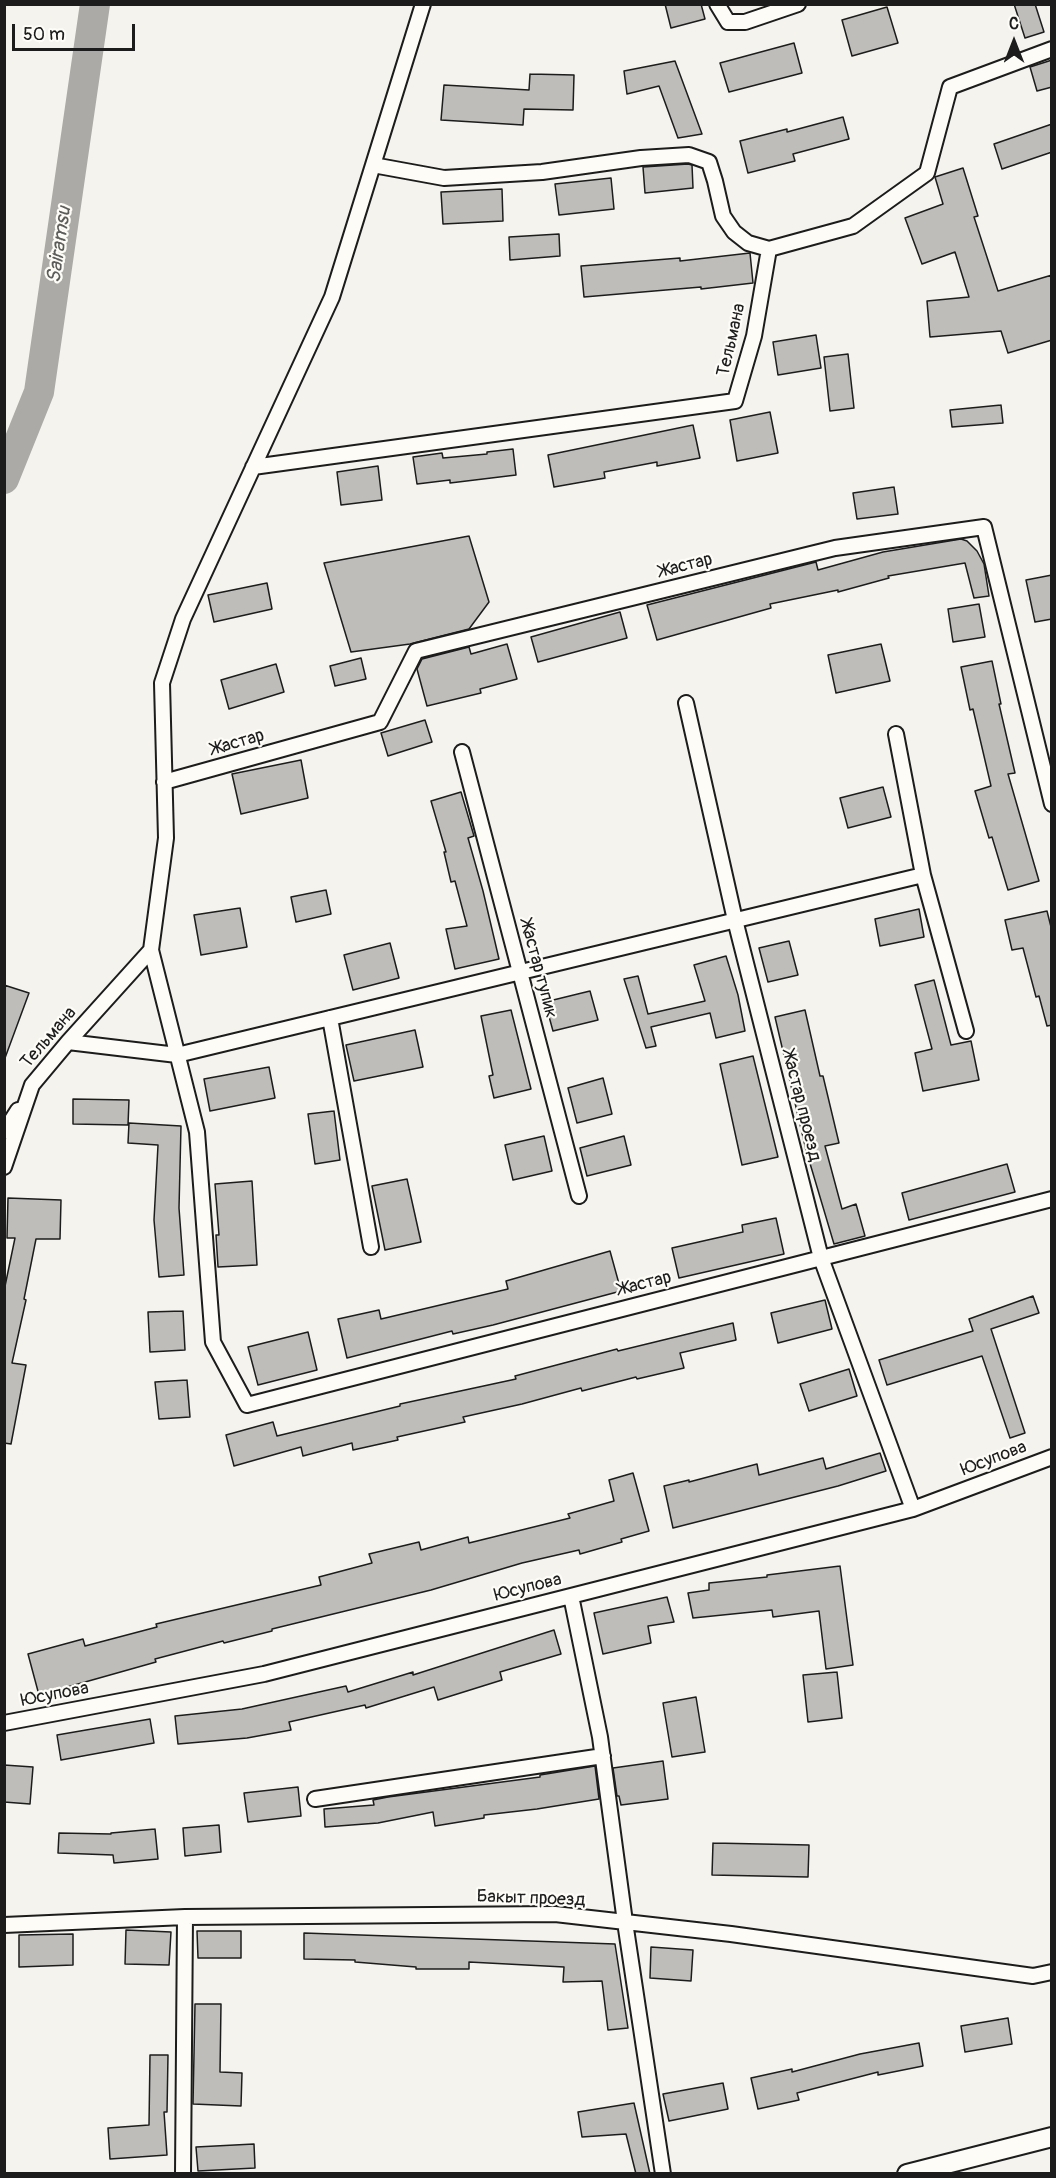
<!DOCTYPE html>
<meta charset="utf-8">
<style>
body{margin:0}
#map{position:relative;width:1056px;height:2178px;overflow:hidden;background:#f4f3ee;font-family:Pangolin,sans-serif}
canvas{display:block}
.frame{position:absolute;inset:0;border:6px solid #1c1c1c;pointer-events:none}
.north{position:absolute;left:984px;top:12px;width:60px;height:60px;-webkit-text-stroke:4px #fdfcf7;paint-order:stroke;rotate:0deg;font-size:16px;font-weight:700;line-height:24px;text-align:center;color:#1c1c1c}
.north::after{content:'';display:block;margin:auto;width:21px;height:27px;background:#1c1c1c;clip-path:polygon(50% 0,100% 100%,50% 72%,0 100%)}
.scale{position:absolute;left:12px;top:24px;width:123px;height:27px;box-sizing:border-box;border:3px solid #1c1c1c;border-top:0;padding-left:8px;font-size:18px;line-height:21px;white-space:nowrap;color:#1c1c1c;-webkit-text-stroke:4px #fdfcf7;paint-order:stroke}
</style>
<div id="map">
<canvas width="1056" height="2178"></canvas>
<div class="frame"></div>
<div class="north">С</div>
<div class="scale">50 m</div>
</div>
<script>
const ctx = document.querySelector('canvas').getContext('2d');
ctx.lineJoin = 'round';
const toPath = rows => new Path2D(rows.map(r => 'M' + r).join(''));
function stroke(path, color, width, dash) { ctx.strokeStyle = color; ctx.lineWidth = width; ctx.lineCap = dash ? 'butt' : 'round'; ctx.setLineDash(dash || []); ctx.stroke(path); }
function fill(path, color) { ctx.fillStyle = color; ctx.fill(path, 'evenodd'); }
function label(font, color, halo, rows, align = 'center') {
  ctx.font = font + ' Pangolin,sans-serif'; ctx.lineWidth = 4.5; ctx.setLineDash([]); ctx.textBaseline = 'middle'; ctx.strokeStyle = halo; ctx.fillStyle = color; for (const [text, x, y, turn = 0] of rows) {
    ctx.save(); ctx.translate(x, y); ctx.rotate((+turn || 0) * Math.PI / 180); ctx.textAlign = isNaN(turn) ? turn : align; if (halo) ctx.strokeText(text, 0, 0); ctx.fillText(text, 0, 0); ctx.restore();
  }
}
stroke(toPath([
 [4,479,39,392,95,4]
]), '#abaaa6', 30);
const building = toPath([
 [665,4,701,4,705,19,671,28,665,4],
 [1014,4,1035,4,1044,32,1025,38,1014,4],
 [887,7,898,43,852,56,842,20,887,7],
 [794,43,802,73,729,92,720,63,794,43],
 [1052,60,1052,87,1037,91,1030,67,1052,60],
 [675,61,702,134,678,138,659,86,627,94,624,71,675,61],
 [530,74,574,75,573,110,524,109,523,125,441,120,444,85,529,90,530,74],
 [843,117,849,139,793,154,795,161,748,173,740,141,787,129,787,132,843,117],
 [1052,124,1052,152,1002,169,994,144,1052,124],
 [688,164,692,165,693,188,645,193,643,167,688,164],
 [963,168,978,216,974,217,998,291,1052,275,1052,340,1008,353,1001,331,930,337,927,301,969,297,955,252,922,264,905,218,943,204,935,177,963,168],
 [611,178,614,209,559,215,555,184,611,178],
 [502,189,503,221,443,224,441,192,502,189],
 [559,234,560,256,510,260,509,237,559,234],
 [750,253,753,283,701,289,701,287,584,297,581,266,680,258,680,261,750,253],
 [816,335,821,368,778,375,773,342,816,335],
 [848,354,854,408,830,411,824,357,848,354],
 [1001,405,1003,423,952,427,950,410,1001,405],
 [770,412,778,453,737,461,730,420,770,412],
 [693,425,700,458,657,466,657,462,604,472,605,478,554,487,548,455,693,425],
 [513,449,516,475,450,483,450,480,417,484,413,457,442,453,443,458,487,454,487,452,513,449],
 [378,466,382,500,341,505,337,472,378,466],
 [894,487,898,514,857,519,853,493,894,487],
 [469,536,489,602,469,629,410,644,351,652,324,563,469,536],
 [961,539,967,541,977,551,984,564,989,596,974,598,965,563,888,576,889,578,838,592,838,590,770,604,771,608,657,640,647,605,816,562,818,570,883,552,961,539],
 [1052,575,1052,619,1035,622,1026,580,1052,575],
 [267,583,272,609,214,622,208,595,267,583],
 [979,604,985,637,953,642,948,609,979,604],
 [620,612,627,638,538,662,531,637,620,612],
 [507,644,517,679,480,689,481,693,427,706,417,669,422,659,469,647,471,654,507,644],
 [881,644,890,681,836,693,828,655,881,644],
 [361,658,366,679,335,686,330,666,361,658],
 [992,661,1001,704,999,704,1015,773,1008,774,1039,881,1008,890,992,837,989,838,975,791,991,786,973,709,970,710,961,667,992,661],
 [276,664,284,692,229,709,221,680,276,664],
 [425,720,432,742,388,756,381,733,425,720],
 [301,760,308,798,241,814,232,774,301,760],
 [883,787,891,817,848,828,840,798,883,787],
 [461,792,474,836,468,838,483,891,499,959,455,969,446,929,467,926,455,881,451,882,444,852,446,852,431,801,461,792],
 [326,890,331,914,296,922,291,897,326,890],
 [240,908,247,947,201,955,194,915,240,908],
 [919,909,924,937,880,946,875,919,919,909],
 [1047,911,1052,931,1052,1025,1047,1026,1039,996,1036,997,1023,948,1012,950,1005,920,1047,911],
 [789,941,798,975,768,982,759,948,789,941],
 [390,943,399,978,353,990,344,955,390,943],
 [726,956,738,995,745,1031,716,1038,710,1013,651,1027,656,1046,646,1048,624,979,638,976,648,1014,705,1001,694,965,726,956],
 [934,980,951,1045,971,1041,979,1080,923,1091,915,1053,932,1049,915,985,934,980],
 [4,985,29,993,5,1058,4,1058,4,985],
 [590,991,598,1020,553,1031,545,1002,590,991],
 [511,1010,531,1089,494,1098,489,1076,493,1075,481,1016,511,1010],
 [805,1010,820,1076,823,1076,839,1143,825,1146,842,1209,856,1204,865,1236,834,1244,806,1150,775,1017,805,1010],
 [415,1030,423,1067,354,1081,346,1045,415,1030],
 [753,1056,778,1157,742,1165,720,1064,753,1056],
 [269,1067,275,1098,210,1111,204,1079,269,1067],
 [603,1078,612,1114,577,1123,568,1088,603,1078],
 [73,1099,129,1100,128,1125,73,1124,73,1099],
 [334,1111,340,1160,315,1164,308,1114,334,1111],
 [129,1123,181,1126,179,1208,184,1275,159,1277,154,1220,158,1145,128,1143,129,1123],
 [544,1136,552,1171,513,1180,505,1145,544,1136],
 [624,1136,631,1165,587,1176,580,1148,624,1136],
 [1007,1164,1015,1192,909,1220,902,1193,1007,1164],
 [407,1179,421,1242,385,1250,372,1186,407,1179],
 [252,1181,257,1265,218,1267,216,1235,219,1235,215,1184,252,1181],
 [8,1198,61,1200,60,1239,36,1239,24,1299,26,1300,12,1363,26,1365,11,1444,4,1443,4,1291,15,1238,7,1238,8,1198],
 [776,1218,784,1254,679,1278,672,1248,743,1232,742,1225,776,1218],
 [610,1251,621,1291,493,1325,453,1334,452,1331,347,1358,338,1319,379,1310,381,1319,508,1289,506,1281,610,1251],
 [1033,1296,1039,1313,991,1329,1025,1433,1010,1438,982,1356,887,1385,879,1360,973,1331,969,1319,1033,1296],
 [825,1300,832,1329,778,1343,771,1313,825,1300],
 [183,1311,185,1350,150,1352,148,1312,183,1311],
 [733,1323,736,1340,680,1353,684,1368,637,1379,636,1377,582,1391,581,1388,522,1404,463,1417,465,1422,397,1437,398,1440,353,1450,352,1443,303,1456,301,1447,234,1466,226,1435,273,1422,277,1436,400,1406,400,1404,516,1379,515,1376,617,1349,618,1351,733,1323],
 [308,1332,317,1370,258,1385,248,1347,308,1332],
 [849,1369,857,1396,809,1411,800,1384,849,1369],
 [187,1380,190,1417,159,1419,155,1382,187,1380],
 [880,1453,886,1471,838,1486,673,1528,664,1486,689,1480,689,1482,757,1464,759,1475,823,1458,826,1469,880,1453],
 [633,1473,649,1531,621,1539,622,1542,580,1554,579,1550,522,1563,431,1590,272,1629,272,1631,224,1643,223,1641,155,1659,156,1662,39,1695,28,1654,83,1639,85,1646,157,1627,156,1624,321,1585,319,1577,372,1563,369,1554,419,1542,421,1550,468,1537,469,1543,570,1518,568,1514,614,1501,609,1480,633,1473],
 [840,1566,853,1665,826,1669,819,1611,773,1617,772,1610,693,1618,688,1593,709,1590,709,1583,767,1577,767,1575,840,1566],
 [667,1597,674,1622,648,1626,651,1643,603,1654,594,1613,667,1597],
 [554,1630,561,1654,500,1672,502,1680,438,1700,434,1687,366,1708,365,1705,289,1722,291,1730,247,1738,178,1744,175,1716,242,1709,346,1686,348,1692,413,1672,413,1675,554,1630],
 [837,1672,842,1718,808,1722,803,1675,837,1672],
 [696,1697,705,1752,672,1757,663,1703,696,1697],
 [150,1719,154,1743,61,1760,57,1735,150,1719],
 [663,1761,668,1799,621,1805,619,1796,617,1796,613,1768,663,1761],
 [4,1765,33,1767,30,1804,4,1802,4,1765],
 [595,1766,599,1799,537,1809,484,1815,484,1818,435,1826,433,1812,378,1823,325,1827,324,1809,374,1805,373,1800,388,1797,540,1777,540,1775,595,1766],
 [298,1787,301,1816,248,1822,244,1793,298,1787],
 [219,1825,221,1852,185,1856,183,1828,219,1825],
 [155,1829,158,1859,114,1863,113,1855,58,1853,59,1833,111,1834,111,1833,155,1829],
 [713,1843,809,1845,808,1877,712,1875,713,1843],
 [126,1930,171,1932,169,1965,125,1964,126,1930],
 [197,1931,241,1931,241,1958,198,1958,197,1931],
 [304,1933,615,1944,628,2028,608,2030,602,1981,563,1982,564,1967,469,1962,469,1969,416,1969,416,1967,355,1962,355,1960,304,1959,304,1933],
 [73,1934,73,1965,19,1967,19,1935,73,1934],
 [651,1947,693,1950,691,1981,650,1978,651,1947],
 [195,2004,221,2004,220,2072,242,2073,241,2106,193,2104,195,2004],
 [1008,2018,1012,2044,965,2052,961,2026,1008,2018],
 [919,2043,923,2066,878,2075,878,2072,797,2093,799,2100,758,2109,751,2078,792,2069,792,2072,860,2054,919,2043],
 [150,2055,168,2055,167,2112,164,2112,167,2155,110,2159,108,2128,149,2125,150,2055],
 [723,2083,728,2109,669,2121,663,2094,723,2083],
 [634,2103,650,2174,636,2174,626,2134,582,2137,578,2112,634,2103],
 [254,2144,255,2168,198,2171,196,2147,254,2144]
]);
fill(building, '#bebdba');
stroke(building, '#1c1c1c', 1.5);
const street = toPath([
 [423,4,332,297,183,619,162,683,166,838,151,950,197,1132,213,1342,247,1405,1052,1199],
 [717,4,728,22,745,22,798,4],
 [373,165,444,178,542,172,641,158,689,155,709,162,715,181,723,216,734,232,748,243,769,249],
 [253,467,735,401,754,336,769,249,853,226,927,173,950,87,1052,49],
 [686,703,735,920,821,1258,913,1509],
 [896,734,923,875,966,1031],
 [462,752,579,1196],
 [164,782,380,722,416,651,835,548,984,527,1052,804],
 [330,1018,371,1247],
 [68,1042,177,1055,923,875],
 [4,1132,18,1110],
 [4,1167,32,1085,68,1042,151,950],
 [571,1596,600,1737,625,1922,663,2174],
 [4,1723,264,1674,913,1509,1052,1457],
 [315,1799,603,1756],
 [4,1925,185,1917,555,1914,731,1934,1033,1976,1052,1972],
 [183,2174,185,1917]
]);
const secondary = toPath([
 [907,2174,1052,2137]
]);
stroke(street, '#1c1c1c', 18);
stroke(secondary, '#1c1c1c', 22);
stroke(street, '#fdfcf7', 14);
stroke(secondary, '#fdfcf7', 18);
label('18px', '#1c1c1c', '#fdfcf7', [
 ["Тельмана",732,340,-77],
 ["Жастар",686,566,-14],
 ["Жастар",238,743,-16],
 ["Жастар тупик",538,969,75],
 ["Тельмана",49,1038,-49],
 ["Жастар проезд",801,1106,76],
 ["Жастар",645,1284,-14],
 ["Юсупова",994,1459,-21],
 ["Юсупова",528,1588,-14],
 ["Юсупова",55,1695,-11],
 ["Бакыт проезд",531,1899,2]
]);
label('italic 20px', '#5c5c5a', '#fdfcf7', [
 ["Sairamsu",60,245,-82]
]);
</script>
